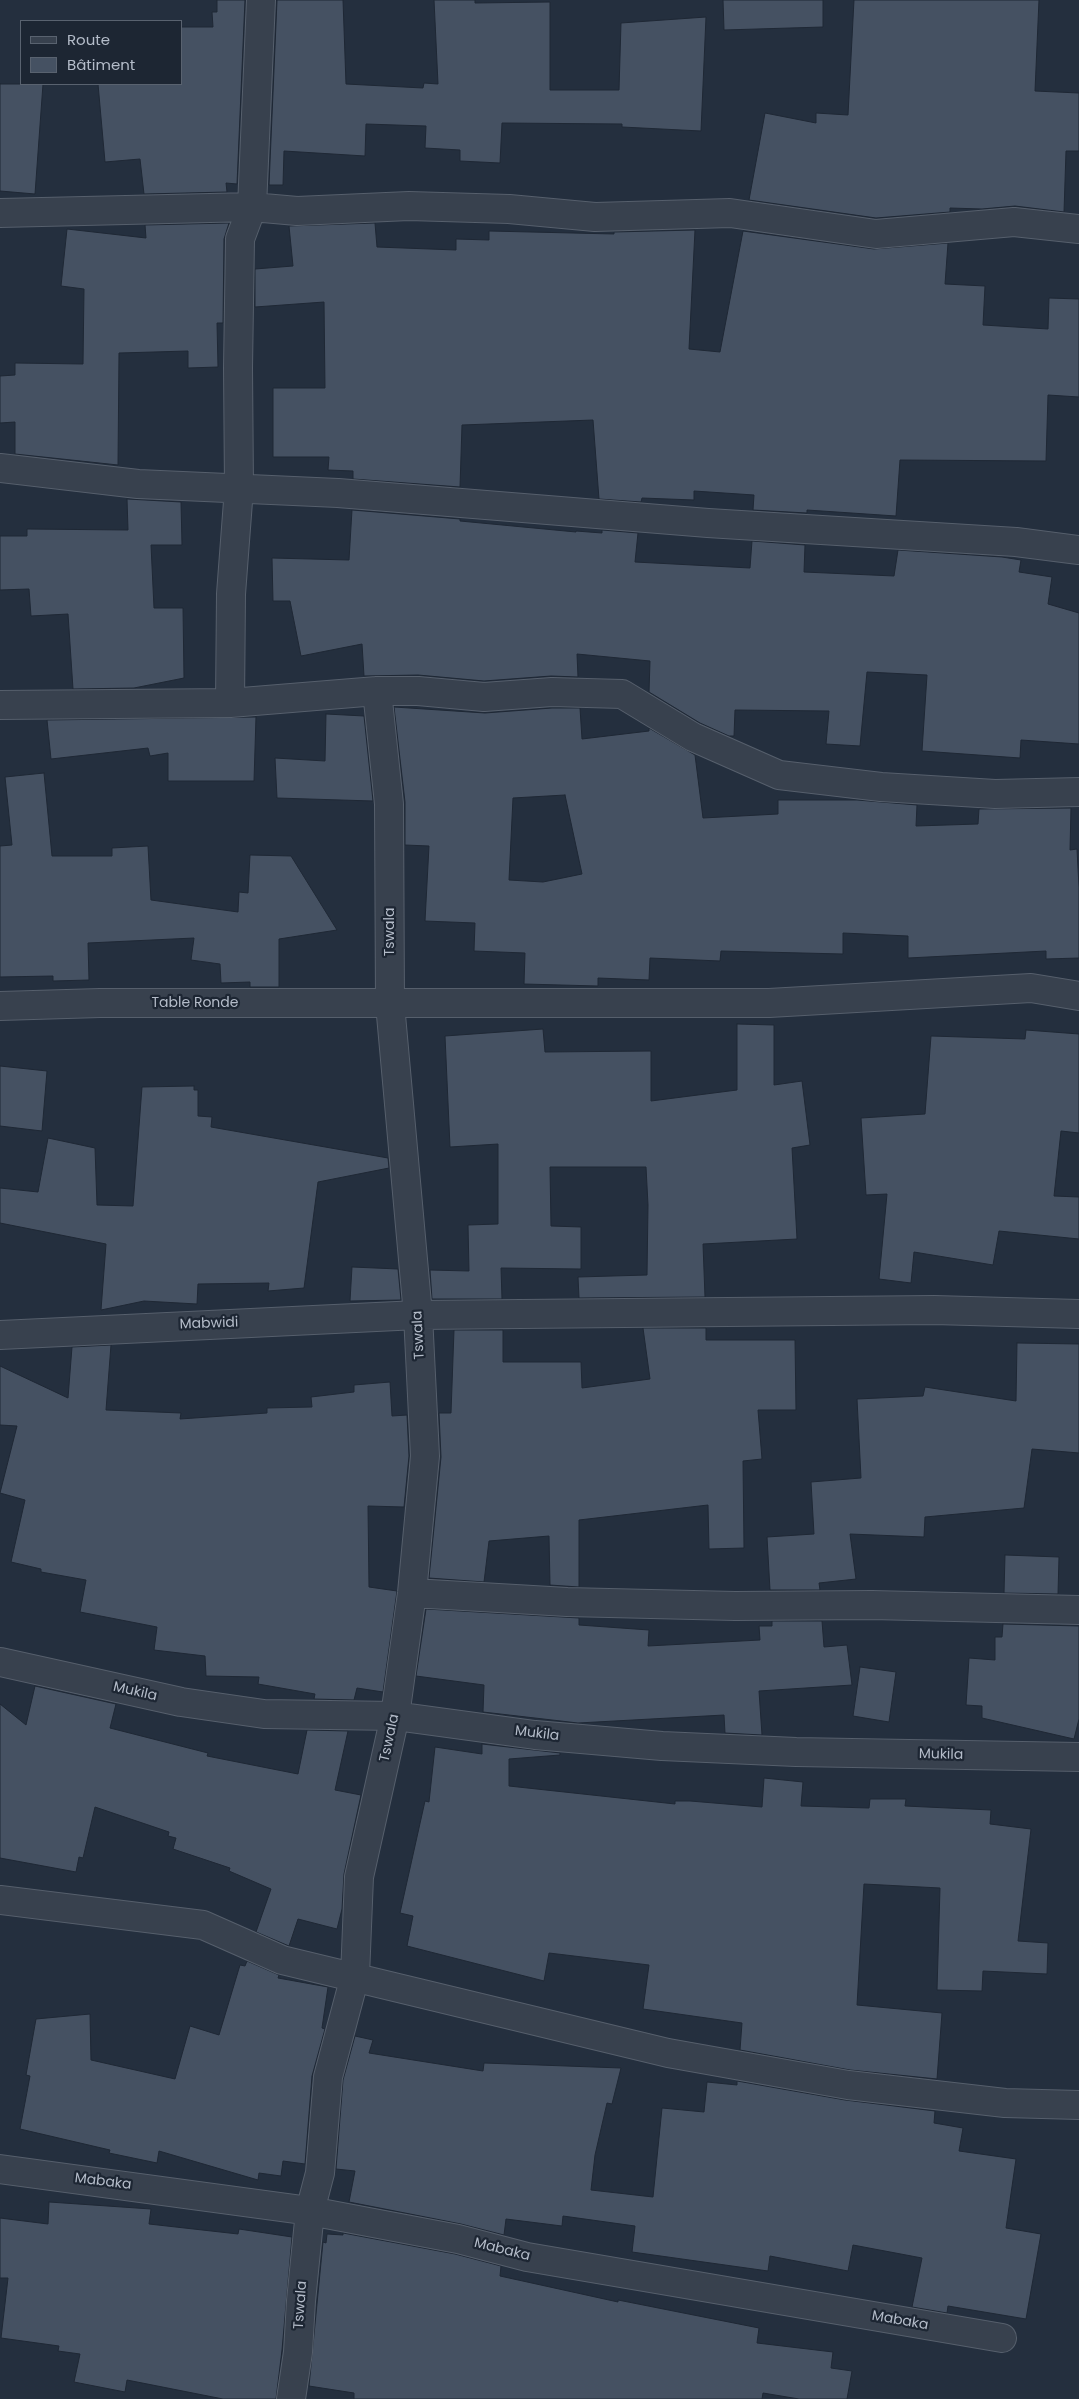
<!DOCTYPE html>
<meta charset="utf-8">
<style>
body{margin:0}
#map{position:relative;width:1079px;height:2399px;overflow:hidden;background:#242f3e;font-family:Poppins,sans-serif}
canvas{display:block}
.legend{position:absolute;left:20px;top:20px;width:162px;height:65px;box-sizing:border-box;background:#1d2633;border:1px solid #59626f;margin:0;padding:6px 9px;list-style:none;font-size:15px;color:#b4bcc9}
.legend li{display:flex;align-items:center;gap:10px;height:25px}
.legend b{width:25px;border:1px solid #59626f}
</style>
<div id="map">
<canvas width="1079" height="2399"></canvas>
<ul class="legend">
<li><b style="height:6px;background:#38414e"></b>Route</li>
<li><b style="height:14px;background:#455162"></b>Bâtiment</li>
</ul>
</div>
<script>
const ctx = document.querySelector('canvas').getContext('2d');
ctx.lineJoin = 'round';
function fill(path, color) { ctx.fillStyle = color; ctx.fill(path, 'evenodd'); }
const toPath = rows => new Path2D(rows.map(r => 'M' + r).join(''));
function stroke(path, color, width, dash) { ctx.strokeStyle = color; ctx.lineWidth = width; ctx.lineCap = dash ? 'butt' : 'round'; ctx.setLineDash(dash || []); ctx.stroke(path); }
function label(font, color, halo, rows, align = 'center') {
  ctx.font = font + ' Poppins,sans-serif'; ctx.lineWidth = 4.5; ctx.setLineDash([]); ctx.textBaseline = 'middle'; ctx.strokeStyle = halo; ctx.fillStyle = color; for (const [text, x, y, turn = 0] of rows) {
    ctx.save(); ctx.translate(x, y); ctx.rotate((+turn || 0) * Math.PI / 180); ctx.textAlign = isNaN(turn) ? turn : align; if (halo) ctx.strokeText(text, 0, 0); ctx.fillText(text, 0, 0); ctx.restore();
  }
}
const building = toPath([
 [217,0,245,0,237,184,226,183,227,192,144,194,140,159,105,162,98,84,181,84,181,27,213,27,212,12,217,12,217,0],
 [277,0,343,0,346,84,423,88,424,83,438,84,434,0,475,0,475,3,550,2,550,90,619,90,621,23,706,17,701,131,622,127,622,124,502,123,500,163,460,161,460,150,425,148,426,126,366,124,365,156,284,151,283,185,269,185,277,0],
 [723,0,823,0,823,27,724,30,723,0],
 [854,0,1039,0,1035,91,1079,93,1079,151,1066,151,1064,212,1015,206,982,209,950,208,950,212,876,218,749,200,765,113,816,123,816,113,848,115,854,0],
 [0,84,43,84,35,194,0,191,0,84],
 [229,223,224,239,223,323,217,323,218,367,188,368,188,351,119,353,118,465,15,454,15,422,0,423,0,376,15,375,15,363,83,364,84,289,61,286,67,229,146,238,145,225,229,223],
 [375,223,377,247,456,250,456,239,489,240,489,231,614,234,614,232,695,230,689,349,720,352,743,231,874,249,948,243,945,284,985,286,983,325,1048,329,1049,298,1079,299,1079,397,1048,395,1046,461,900,460,896,516,807,510,807,513,753,510,754,495,694,491,694,500,642,498,641,502,599,499,593,420,462,425,460,487,353,479,353,471,328,470,329,457,273,457,273,388,325,388,324,302,255,307,255,269,293,266,289,226,375,223],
 [127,499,181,502,182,545,151,545,154,608,183,608,184,678,134,688,73,689,68,614,31,616,29,589,0,590,0,536,27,536,27,529,128,530,127,499],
 [352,510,460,519,460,521,576,532,576,531,602,533,602,530,638,533,635,562,750,568,752,541,805,545,804,572,894,576,898,550,1002,557,1021,560,1019,572,1052,577,1048,604,1079,613,1079,744,1021,740,1020,758,922,751,927,675,867,672,860,746,826,744,829,711,735,710,734,736,729,736,700,723,649,692,650,661,577,654,578,677,551,676,484,681,418,675,364,676,362,644,301,656,290,601,273,601,272,558,349,560,352,510],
 [394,707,485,713,552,708,580,708,582,739,649,731,649,728,695,755,703,818,778,814,778,800,857,800,917,805,916,826,978,824,979,809,1071,808,1070,850,1077,849,1079,887,1079,958,1046,959,1046,951,908,958,908,936,843,933,843,954,721,951,720,961,650,958,649,980,598,978,598,986,524,984,525,953,474,951,475,923,425,921,429,846,405,845,405,802,394,707],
 [565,795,582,874,543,882,509,880,513,798,565,795],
 [326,714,364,716,373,801,277,798,275,758,325,761,326,714],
 [256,717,254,781,168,781,168,753,150,756,148,748,51,759,47,720,256,717],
 [44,773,52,856,112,856,112,848,148,846,151,900,238,912,239,892,248,893,250,855,291,856,337,930,279,939,279,987,250,987,250,982,221,983,220,964,191,960,194,938,88,943,89,980,53,981,53,976,0,977,0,846,12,845,5,777,44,773],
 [737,1024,774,1025,774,1085,802,1081,810,1145,792,1148,797,1239,703,1244,705,1297,579,1298,578,1277,647,1275,648,1205,646,1167,550,1167,551,1226,581,1227,581,1269,501,1268,502,1299,432,1299,430,1270,469,1271,468,1225,498,1224,498,1144,450,1147,445,1036,543,1029,545,1052,651,1051,651,1101,737,1090,737,1024],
 [1026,1030,1079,1034,1079,1133,1061,1131,1054,1196,1079,1197,1079,1239,999,1231,993,1265,914,1252,911,1283,879,1279,887,1194,866,1195,861,1118,925,1114,931,1036,1025,1039,1026,1030],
 [0,1066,47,1071,42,1131,0,1126,0,1066],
 [194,1086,194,1090,198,1090,198,1116,212,1117,211,1127,388,1158,389,1168,318,1182,304,1288,268,1291,269,1283,198,1284,197,1304,144,1301,101,1310,106,1244,0,1223,0,1188,38,1192,48,1138,95,1148,97,1205,133,1206,142,1087,194,1086],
 [352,1267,398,1269,401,1300,350,1301,352,1267],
 [643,1328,706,1328,706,1340,795,1340,796,1410,758,1410,762,1459,743,1461,744,1548,709,1549,708,1505,579,1520,579,1587,550,1585,549,1536,489,1541,484,1582,429,1578,441,1457,439,1413,451,1413,454,1330,503,1330,503,1362,581,1362,582,1388,650,1379,643,1328],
 [1017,1343,1079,1344,1079,1453,1032,1449,1024,1508,925,1517,924,1537,850,1534,856,1579,819,1583,820,1590,770,1590,767,1537,814,1534,811,1482,861,1478,857,1399,923,1396,925,1387,1016,1401,1017,1343],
 [111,1345,106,1410,181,1413,180,1419,267,1413,267,1408,312,1407,311,1397,354,1392,354,1385,390,1382,392,1416,407,1415,409,1456,404,1507,368,1506,369,1587,397,1591,383,1692,357,1688,354,1700,314,1699,315,1694,258,1684,259,1677,206,1676,205,1656,154,1650,157,1627,80,1612,86,1580,41,1572,41,1569,11,1562,25,1500,0,1493,17,1426,0,1425,0,1366,68,1398,72,1347,111,1345],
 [1005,1555,1059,1557,1058,1594,1004,1593,1005,1555],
 [426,1609,579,1618,579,1625,649,1630,648,1646,760,1640,759,1626,772,1626,772,1621,822,1621,824,1647,847,1645,852,1685,759,1691,762,1735,725,1733,724,1715,578,1723,483,1712,484,1685,416,1676,426,1609],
 [1003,1624,1079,1626,1079,1719,1074,1739,982,1718,982,1706,966,1705,969,1658,995,1660,995,1637,1002,1637,1003,1624],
 [860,1667,896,1672,889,1722,853,1716,860,1667],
 [35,1686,116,1704,110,1728,208,1753,207,1756,298,1774,307,1730,348,1731,335,1790,361,1795,344,1874,342,1909,337,1929,298,1919,289,1946,256,1932,271,1889,229,1871,230,1868,173,1849,176,1838,168,1836,169,1832,95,1807,83,1858,79,1857,76,1872,0,1858,0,1704,26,1725,35,1686],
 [482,1744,560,1753,560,1755,509,1759,509,1786,675,1804,675,1801,690,1801,762,1807,764,1778,803,1782,801,1806,869,1808,870,1799,906,1799,905,1806,991,1810,990,1824,1031,1829,1018,1941,1048,1943,1047,1974,983,1971,982,1991,937,1990,940,1888,864,1884,857,2005,942,2013,937,2079,850,2070,740,2050,742,2023,643,2009,649,1965,549,1953,544,1981,407,1946,413,1916,400,1913,425,1801,429,1802,435,1747,482,1754,482,1744],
 [247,1961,279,1975,278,1978,328,1987,322,2028,325,2029,312,2076,305,2164,283,2161,281,2176,259,2173,258,2180,159,2151,157,2163,109,2153,110,2150,20,2129,30,2076,26,2075,36,2019,90,2014,91,2060,175,2079,190,2026,219,2035,240,1965,245,1966,247,1961],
 [355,2036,373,2040,369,2053,483,2071,484,2063,621,2068,612,2104,607,2103,595,2155,591,2190,653,2197,662,2108,704,2112,707,2082,737,2085,737,2081,845,2100,935,2111,934,2123,963,2128,959,2151,1016,2159,1006,2228,1041,2234,1026,2319,948,2306,947,2313,912,2307,922,2258,853,2245,848,2271,770,2256,768,2271,632,2252,635,2226,563,2216,562,2226,506,2219,504,2235,461,2224,349,2202,355,2171,336,2169,343,2080,355,2036],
 [49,2202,151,2209,149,2224,238,2234,239,2229,292,2237,282,2350,276,2399,223,2399,127,2380,125,2392,74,2382,80,2354,58,2351,59,2346,1,2338,8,2278,0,2278,0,2218,48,2224,49,2202],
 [343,2233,455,2254,501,2266,500,2276,618,2302,618,2300,759,2328,757,2343,833,2352,831,2368,852,2371,847,2399,799,2399,763,2393,762,2399,354,2399,354,2393,309,2386,323,2242,326,2243,327,2234,343,2235,343,2233]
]);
fill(building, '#455162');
stroke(building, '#1f2835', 1);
const minor = toPath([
 [0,213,252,207,297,211,409,206,509,209,595,217,730,213,876,234,1014,222,1079,229],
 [0,468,138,484,338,493,708,523,1016,542,1079,550],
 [230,703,231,594,239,488,238,368,240,239,252,207,261,0],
 [0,705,230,703,377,691,418,691,484,697,552,692,622,694,693,737,779,775,881,787,995,794,1079,792],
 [0,1006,100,1003,769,1003,1031,988,1079,996],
 [0,1335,418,1315,934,1310,1079,1314],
 [412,1593,567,1602,735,1606,872,1605,1079,1610],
 [0,1662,181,1702,264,1714,395,1716,535,1735,662,1746,796,1752,1079,1757],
 [0,1900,203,1925,282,1960,668,2053,848,2085,1005,2103,1079,2105],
 [0,2169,310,2211,458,2239,527,2257,1002,2338],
 [291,2399,298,2352,301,2301,310,2211,320,2173,328,2077,355,1976,359,1877,395,1716,412,1593,425,1456,418,1315,390,1004,389,804,377,691]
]);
stroke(minor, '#565f6c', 30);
stroke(minor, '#38414e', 28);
label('14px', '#b4bcc9', '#1d2633', [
 ["Tswala",390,932,-90],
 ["Table Ronde",195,1003],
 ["Mabwidi",209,1324,-2],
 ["Tswala",419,1335,-93],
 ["Mukila",135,1692,13],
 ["Mukila",537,1734,7],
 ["Tswala",390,1738,-78],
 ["Mukila",941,1755,1],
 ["Mabaka",103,2182,7],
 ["Mabaka",502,2250,14],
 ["Tswala",301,2305,-86],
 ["Mabaka",900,2321,10]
]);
</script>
